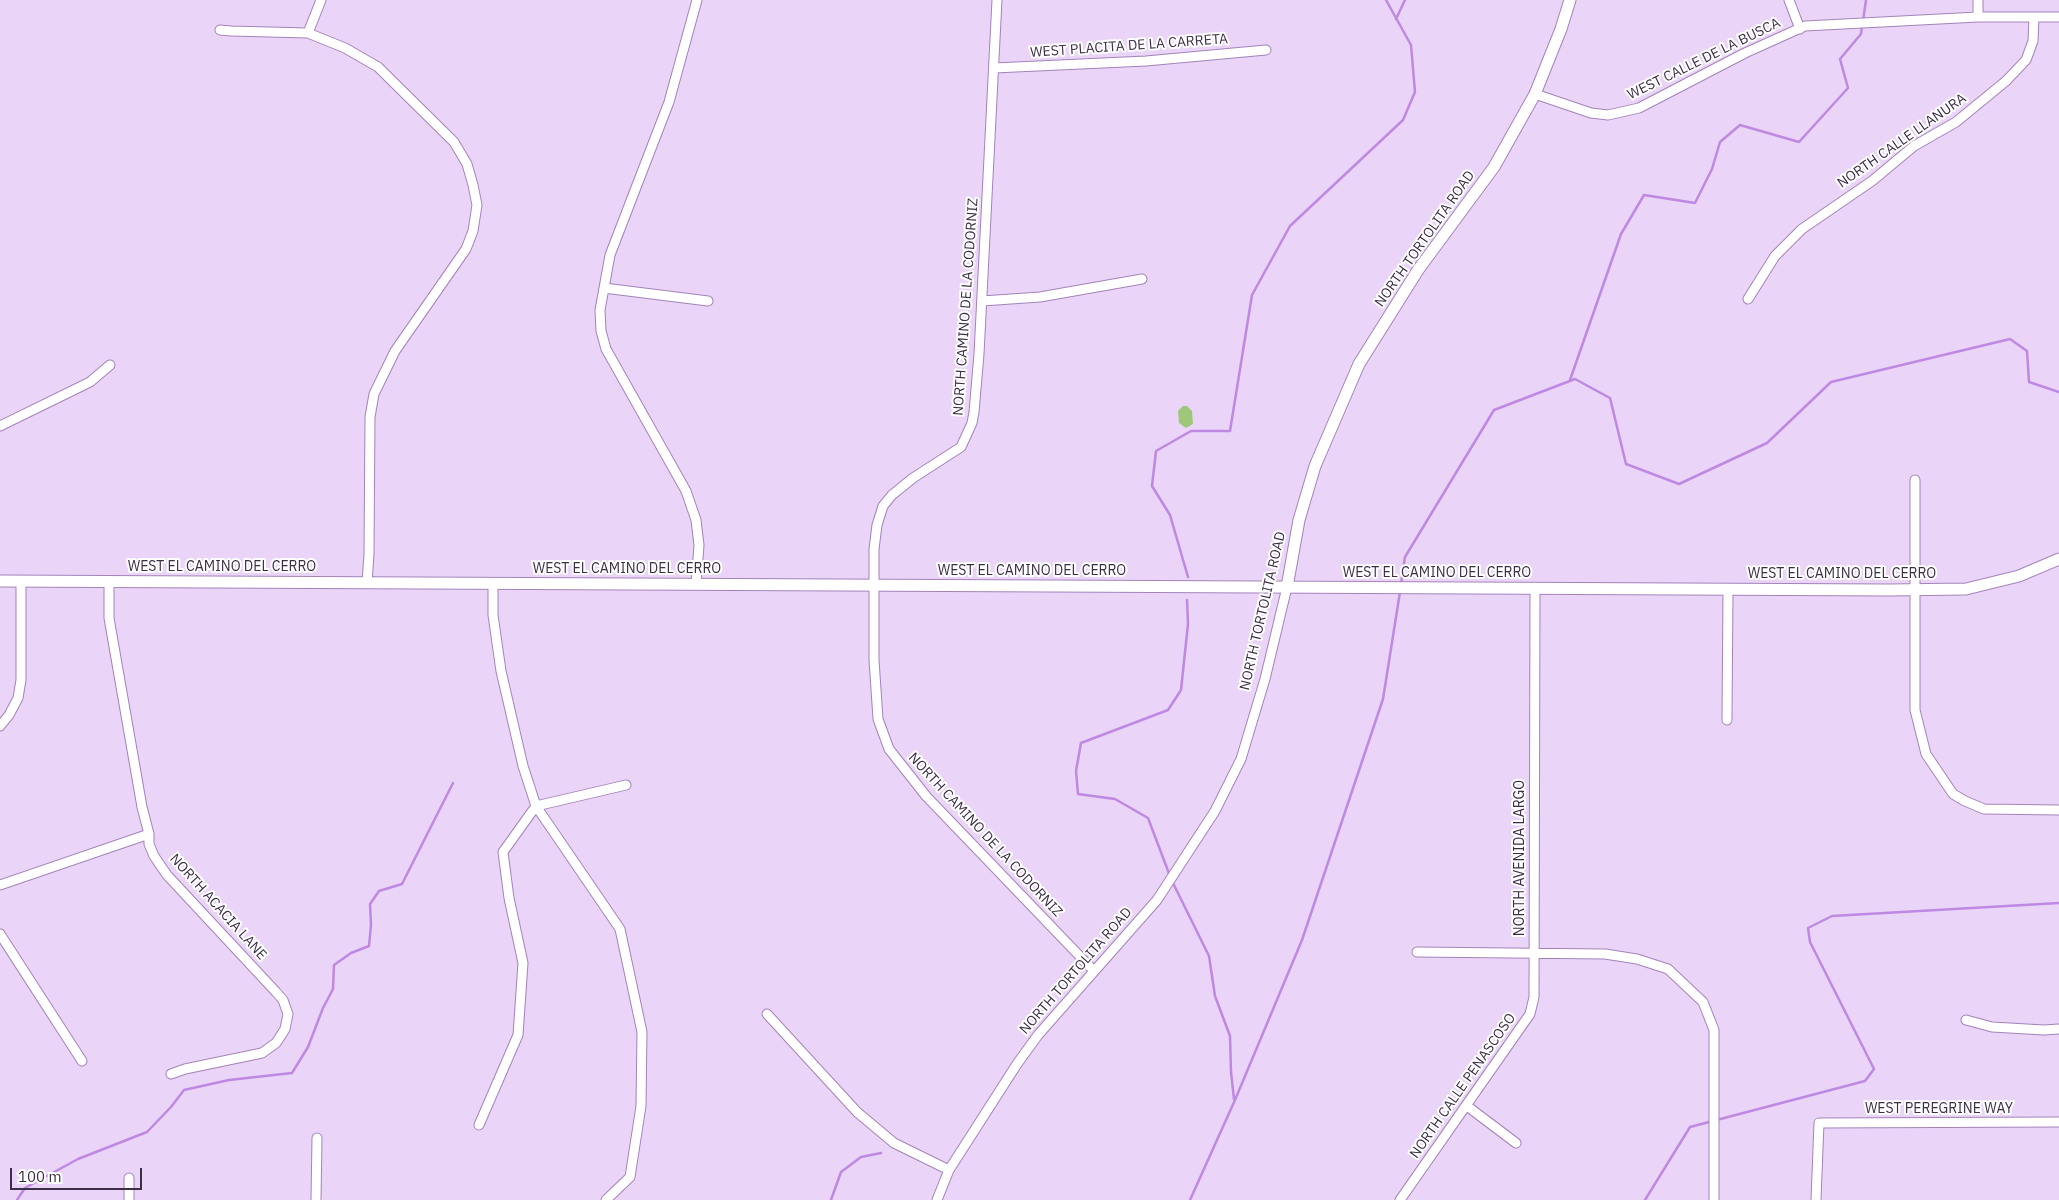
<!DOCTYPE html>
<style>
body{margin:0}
#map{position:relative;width:2059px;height:1200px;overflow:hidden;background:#ead5f9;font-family:"IBM Plex Sans",sans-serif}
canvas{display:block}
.scale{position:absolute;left:10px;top:1168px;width:132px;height:22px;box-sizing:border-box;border:2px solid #3c2e46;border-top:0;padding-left:6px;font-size:15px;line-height:18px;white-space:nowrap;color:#3c2e46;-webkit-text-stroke:4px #fff;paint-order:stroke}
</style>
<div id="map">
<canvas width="2059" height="1200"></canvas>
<div class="scale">100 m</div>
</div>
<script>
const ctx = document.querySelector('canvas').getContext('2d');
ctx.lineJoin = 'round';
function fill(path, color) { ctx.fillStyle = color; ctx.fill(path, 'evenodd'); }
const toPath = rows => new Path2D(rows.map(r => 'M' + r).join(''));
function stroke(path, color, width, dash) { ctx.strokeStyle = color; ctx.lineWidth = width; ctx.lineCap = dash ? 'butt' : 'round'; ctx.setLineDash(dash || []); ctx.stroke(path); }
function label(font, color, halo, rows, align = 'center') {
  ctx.font = font + ' "IBM Plex Sans",sans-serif'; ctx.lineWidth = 4; ctx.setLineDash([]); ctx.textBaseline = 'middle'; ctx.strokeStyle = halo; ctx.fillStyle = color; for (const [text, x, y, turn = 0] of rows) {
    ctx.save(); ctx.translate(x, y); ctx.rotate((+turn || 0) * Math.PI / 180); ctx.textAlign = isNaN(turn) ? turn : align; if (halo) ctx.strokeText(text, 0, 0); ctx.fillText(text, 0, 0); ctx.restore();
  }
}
fill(toPath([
 [1183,406,1187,406,1192,411,1193,424,1186,428,1179,423,1178,411]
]), '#9fc77a');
stroke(toPath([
 [1396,19,1405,0],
 [1863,21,1866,0],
 [1570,380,1621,234,1644,195,1695,203,1712,169,1720,142,1740,125,1799,142,1848,88,1840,59,1861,34,1862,26],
 [1188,577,1170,515,1152,486,1156,451,1191,431,1230,431,1252,295,1290,226,1403,120,1415,92,1411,45,1386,0],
 [1401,584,1405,557,1494,410,1575,379,1610,398,1626,464,1679,484,1767,443,1831,382,2010,339,2027,351,2029,382,2059,392],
 [1170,876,1148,818,1115,799,1078,794,1076,771,1081,743,1168,710,1181,690,1188,624,1187,600],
 [1172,881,1209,956,1215,996,1230,1036,1231,1072,1234,1099],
 [17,1200,25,1188,78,1159,147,1132,171,1107,184,1090,229,1080,292,1073,308,1047,323,1008,333,989,334,965,351,953,369,946,371,925,370,904,379,891,402,884,453,783],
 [831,1200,841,1172,861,1157,881,1153],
 [1190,1200,1235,1100,1302,940,1383,699,1400,592],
 [1645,1200,1690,1127,1865,1081,1874,1069,1810,942,1808,928,1832,916,2059,903]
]), '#be88e3', 2.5);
const minor = toPath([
 [997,0,979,354,974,412,972,423,961,447,913,478,892,495,883,506,877,525,874,549,874,660,878,719,889,749,926,796,1094,971],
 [1789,0,1800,29],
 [1978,17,1978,0],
 [220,30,231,31,308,33,345,48,378,67,454,142,467,164,473,185,477,205,473,231,466,249,395,351,374,394,370,417,369,554,367,583],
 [308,33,321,0],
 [994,68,1146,61,1266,50],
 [1535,94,1591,113,1608,115,1639,108,1745,53,1805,26,1978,17,2059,17],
 [604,288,708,301],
 [1748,299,1775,256,1802,229,1872,181,1914,146,1956,122,2006,81,2026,60,2033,41,2034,17],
 [982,301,1040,297,1142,279],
 [0,426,90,382,110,365],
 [1915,480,1915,710,1926,754,1953,794,1965,801,1984,809,2059,810],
 [109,582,109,618,142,807,149,834,149,844,154,856,167,875,276,992,283,1000,288,1014,285,1029,280,1037,276,1043,262,1053,185,1069,171,1074],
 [493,584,493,615,501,671,523,766,536,806,620,929,642,1032,641,1106,630,1177,606,1200],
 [696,585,699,545,696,520,686,491,606,349,601,331,600,310,610,255,669,102,697,0],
 [1727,720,1728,589],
 [0,726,9,715,18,698,21,680,21,582],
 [0,885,149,834],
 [0,934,82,1061],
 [1417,952,1605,954,1637,959,1668,969,1703,1002,1714,1030,1714,1200],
 [767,1014,857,1112,894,1143,949,1170],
 [1966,1020,1992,1027,2044,1030,2059,1029],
 [1467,1106,1516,1143],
 [479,1125,518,1035,523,963,509,898,503,852,536,806,626,785],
 [129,1178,129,1200],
 [316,1200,317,1138],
 [937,1200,949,1170,1017,1064,1038,1035,1157,900,1215,811,1241,759,1265,679,1287,587],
 [1400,1200,1530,1014,1534,997,1535,589],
 [1816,1200,1819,1123,2059,1122]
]);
const tertiary = toPath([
 [0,581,1890,590,1966,589,2019,576,2059,559],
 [1287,587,1299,520,1315,466,1359,364,1418,270,1494,167,1535,94,1561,29,1570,0]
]);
stroke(minor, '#a483bb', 11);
stroke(tertiary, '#a483bb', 13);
stroke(minor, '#fff', 9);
stroke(tertiary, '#fff', 11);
label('14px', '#3c2e46', '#fff', [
 ["WEST PLACITA DE LA CARRETA",1129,46,-4],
 ["WEST CALLE DE LA BUSCA",1704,59,-26],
 ["NORTH CALLE LLANURA",1902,141,-35],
 ["NORTH TORTOLITA ROAD",1425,239,-55],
 ["NORTH CAMINO DE LA CODORNIZ",966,307,-86],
 ["WEST EL CAMINO DEL CERRO",222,567],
 ["WEST EL CAMINO DEL CERRO",627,569],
 ["WEST EL CAMINO DEL CERRO",1032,571],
 ["WEST EL CAMINO DEL CERRO",1437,573],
 ["WEST EL CAMINO DEL CERRO",1842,574],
 ["NORTH TORTOLITA ROAD",1263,611,-77],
 ["NORTH CAMINO DE LA CODORNIZ",985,835,47],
 ["NORTH AVENIDA LARGO",1520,858,-90],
 ["NORTH ACACIA LANE",218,907,48],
 ["NORTH TORTOLITA ROAD",1076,971,-49],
 ["NORTH CALLE PENASCOSO",1463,1086,-55],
 ["WEST PEREGRINE WAY",1939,1109]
]);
</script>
